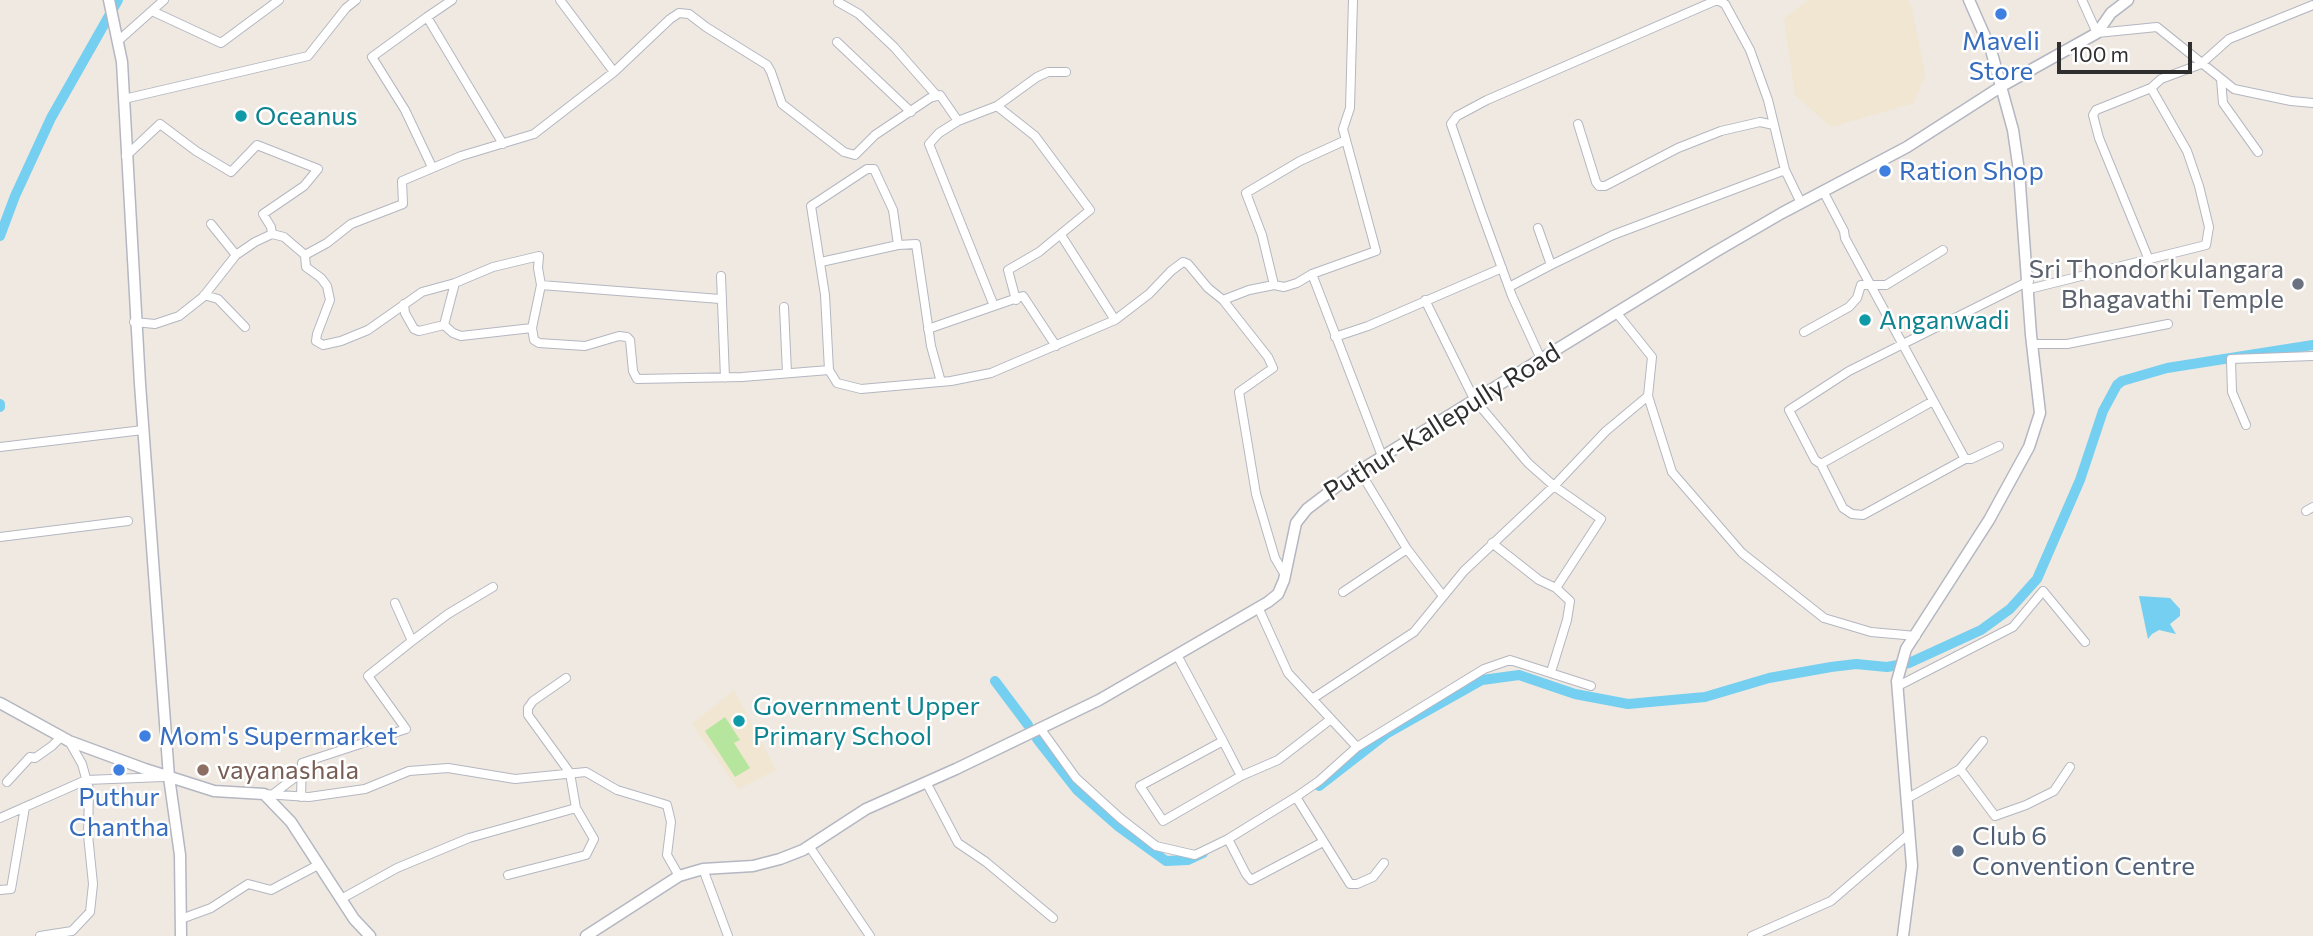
<!DOCTYPE html>
<style>
body{margin:0}
#map{position:relative;width:2313px;height:936px;overflow:hidden;background:#efe9e1;font-family:Commissioner,sans-serif}
canvas{display:block}
.scale{position:absolute;left:2057px;top:42px;width:135px;height:32px;box-sizing:border-box;border:4px solid #2e2e2e;border-top:0;padding-left:9px;font-size:21px;line-height:24px;white-space:nowrap;color:#2e2e2e;-webkit-text-stroke:5px #fff;paint-order:stroke}
</style>
<div id="map">
<canvas width="2313" height="936"></canvas>
<div class="scale">100 m</div>
</div>
<script>
const ctx = document.querySelector('canvas').getContext('2d');
ctx.lineJoin = 'round';
function fill(path, color) { ctx.fillStyle = color; ctx.fill(path, 'evenodd'); }
const toPath = rows => new Path2D(rows.map(r => 'M' + r).join(''));
function stroke(path, color, width, dash) { ctx.strokeStyle = color; ctx.lineWidth = width; ctx.lineCap = dash ? 'butt' : 'round'; ctx.setLineDash(dash || []); ctx.stroke(path); }
function label(font, color, halo, rows, align = 'center') {
  ctx.font = font + ' Commissioner,sans-serif'; ctx.lineWidth = 5; ctx.setLineDash([]); ctx.textBaseline = 'middle'; ctx.strokeStyle = halo; ctx.fillStyle = color; for (const [text, x, y, turn = 0] of rows) {
    ctx.save(); ctx.translate(x, y); ctx.rotate((+turn || 0) * Math.PI / 180); ctx.textAlign = isNaN(turn) ? turn : align; if (halo) ctx.strokeText(text, 0, 0); ctx.fillText(text, 0, 0); ctx.restore();
  }
}
fill(toPath([
 [1808,0,1908,0,1911,5,1925,75,1914,103,1831,127,1795,95,1784,19],
 [734,690,776,770,738,789,692,724]
]), '#f0e6d1');
fill(toPath([
 [725,717,740,740,734,743,750,768,735,777,705,731]
]), '#b6e59e');
fill(toPath([
 [2139,596,2170,598,2180,609,2180,616,2170,624,2176,634,2159,630,2152,634,2148,639]
]), '#75cff0');
stroke(toPath([
 [0,236,15,196,51,118,118,0],
 [0,404,0,407],
 [995,681,1028,725],
 [1037,739,1077,790,1119,827,1166,861,1188,860,1203,853],
 [1319,786,1386,734,1482,680,1519,675,1575,694,1628,704,1705,697,1769,678,1831,667,1856,664,1887,667,1909,663,1981,630,2010,609,2037,579,2080,480,2103,411,2117,385,2122,381,2167,368,2313,345]
]), '#75cff0', 10);
const street = toPath([
 [560,0,614,72],
 [1353,0,1350,108,1343,129,1376,251,1312,274,1382,456],
 [2082,0,2097,33,2157,27,2234,89,2291,101,2313,103],
 [838,2,859,14,894,47,937,96],
 [152,11,221,43,279,0],
 [427,17,452,0],
 [118,41,164,0],
 [837,42,911,112],
 [2221,79,2223,103,2258,152],
 [124,99,308,56,346,8,356,0],
 [997,106,1037,77,1048,72,1066,72],
 [1578,124,1596,182,1599,186,1605,186,1678,148,1721,131,1760,122,1774,125],
 [126,156,160,124,196,151,231,172,257,145,318,169,304,186,263,214,271,227,272,234],
 [432,167,405,110,372,57,427,17,503,144],
 [1823,191,1844,231,1845,238,1965,459],
 [211,224,236,255],
 [1061,235,1115,320],
 [305,255,306,267,321,278,327,286,330,300,317,334,316,341,323,345,341,341,368,330,422,292,455,283,444,325],
 [2149,260,2099,138,2093,115,2096,110,2151,88,2161,79,2201,64,2229,39,2313,5],
 [821,262,898,245],
 [1551,265,1613,235,1785,170],
 [721,276,725,378],
 [455,283,493,267,539,256,538,268,541,285],
 [1274,285,1262,235,1246,193,1300,161,1346,140],
 [1509,287,1551,265,1538,228],
 [2029,289,2206,245,2209,227,2199,186,2187,151,2151,88],
 [204,295,218,299,245,327],
 [1223,300,1268,357,1273,368,1239,392,1256,494,1275,558,1285,575],
 [1425,300,1474,399,1528,463,1554,486,1601,519,1556,588],
 [404,304,405,313,414,329,419,331,444,325,453,333,461,336,532,328,541,285,720,299],
 [994,306,1023,296,1056,346],
 [784,307,787,373],
 [1616,312,1652,357,1648,396,1672,472,1742,553,1824,618,1871,632,1916,636],
 [134,322,155,324,179,316,203,297,236,255,255,242,272,234,284,237,305,255,327,243,351,224,403,204,402,181,461,156,534,134,614,72,670,19,679,13,689,14,706,27,767,65,771,72,782,104,844,152,855,155,875,135,930,98,940,95,958,121],
 [532,328,534,340,539,343,585,346,619,336,627,337,630,340,633,371,637,379,742,377,829,370,837,383,861,389,951,381,991,373,1115,320,1149,294,1171,271,1183,262,1188,264,1208,288,1223,300,1249,290,1274,285,1284,287,1297,283,1312,274],
 [928,329,994,306,929,144,939,133,958,121,997,106,1035,136,1090,210,1039,252,1008,270,1016,300],
 [1804,332,1849,307,1857,298,1861,285,1886,285,1943,250],
 [1335,337,1368,326,1502,268],
 [2032,344,2067,344,2168,324],
 [1541,359,1512,296,1481,211,1451,124,1457,116,1487,100,1717,0,1725,4,1750,50,1768,100,1785,170,1801,203],
 [829,370,825,295,811,206,867,169,874,169,893,210,898,245,916,244,931,346,941,382],
 [2246,425,2232,392,2231,359,2313,356],
 [1999,446,1971,459,1965,459,1863,515,1852,514,1843,508,1821,464,1815,460,1789,410,1849,371,2029,281],
 [0,447,143,430],
 [1821,464,1933,401],
 [1359,470,1407,549,1443,596],
 [2306,511,2313,507],
 [0,537,128,521],
 [1492,543,1539,580,1556,588,1570,601,1567,620,1551,672],
 [1343,592,1407,549],
 [1258,607,1288,673,1357,747],
 [412,641,448,614,493,587],
 [1177,655,1223,741,1241,776,1163,821,1140,786,1223,741],
 [1898,686,2013,627,2043,591,2085,642],
 [1312,699,1414,632,1464,571,1554,486,1606,431,1648,396],
 [1040,728,1076,778,1120,818,1156,846,1195,855,1228,839,1296,797,1319,781,1357,747,1484,669,1510,660,1591,686],
 [1960,769,1995,816,2026,805,2054,791,2070,767],
 [1241,776,1278,760,1331,719],
 [7,782,30,757,35,758,52,746,61,737],
 [926,782,958,843,986,862,1053,918],
 [264,794,309,797,365,789,409,771,448,768,515,779,586,772,617,790,667,805,671,822,667,855,679,876],
 [272,795,302,772],
 [301,797,302,763,406,729,368,676,412,641,395,603],
 [1296,797,1350,884,1357,884,1373,877,1384,863],
 [1908,798,1960,769,1983,741],
 [0,818,86,780,164,777],
 [1228,839,1246,874,1251,880,1323,842],
 [809,846,870,936],
 [703,869,728,936],
 [508,875,586,855,594,839,576,808],
 [0,890,11,889,25,807],
 [341,899,397,868,469,838,576,808,570,773,528,715,528,708,533,701,566,678],
 [181,919,211,908,248,884,271,890,318,865],
 [40,936,72,931,90,912,93,884,88,835,89,789,82,764,69,741],
 [1752,936,1831,901,1910,833]
]);
const secondary = toPath([
 [109,0,122,62,140,384,169,777,180,855,181,936],
 [0,703,69,741,145,769,214,791,264,794,291,822,354,919,370,936],
 [586,936,679,876,703,869,753,866,780,859,803,850,866,809,956,769,1099,700,1268,602,1278,594,1284,580,1296,523,1307,509,1349,477,1715,252,1782,213,1907,147,2002,86,2097,33,2111,13,2128,0],
 [1903,936,1912,866,1897,681,1906,649,1989,520,2029,447,2040,413,2031,335,2019,171,2013,130,1991,50,1969,0]
]);
stroke(street, '#b4b7c1', 10);
stroke(secondary, '#b4b7c1', 13);
stroke(street, '#fff', 8);
stroke(secondary, '#fff', 10);
for (const [x, y, r, color] of [
 [2001,14,7,"#3f7fe0"],
 [241,116,7,"#0f9aa8"],
 [1885,171,7,"#3f7fe0"],
 [2298,284,7,"#6b7280"],
 [1865,320,7,"#0f9aa8"],
 [739,721,7,"#0f9aa8"],
 [145,736,7,"#3f7fe0"],
 [119,770,7,"#3f7fe0"],
 [203,770,7,"#8d6e63"],
 [1958,851,7,"#5c6f8a"]
]) { const dot = new Path2D(); dot.arc(x, y, r, 0, 2 * Math.PI); ctx.fillStyle = color; ctx.fill(dot); stroke(dot, '#fff', 2.5); }
label('26px', '#366cbe', '#fff', [
 ["Maveli",2001,41],
 ["Store",2001,71],
 ["Ration Shop",1899,171,"left"],
 ["Mom's Supermarket",159,736,"left"],
 ["Puthur",119,797],
 ["Chantha",119,827]
]);
label('26px', '#0d838f', '#fff', [
 ["Oceanus",255,116],
 ["Anganwadi",1879,320],
 ["Government Upper",753,706],
 ["Primary School",753,736]
], 'left');
label('26px', '#5b616d', '#fff', [
 ["Sri Thondorkulangara",2284,269],
 ["Bhagavathi Temple",2284,299]
], 'right');
label('26px', '#2e2e2e', '#fff', [
 ["Puthur-Kallepully Road",1442,422,-32]
]);
label('26px', '#785e54', '#fff', [
 ["vayanashala",217,770]
], 'left');
label('26px', '#4e5e75', '#fff', [
 ["Club 6",1972,836],
 ["Convention Centre",1972,866]
], 'left');
</script>
